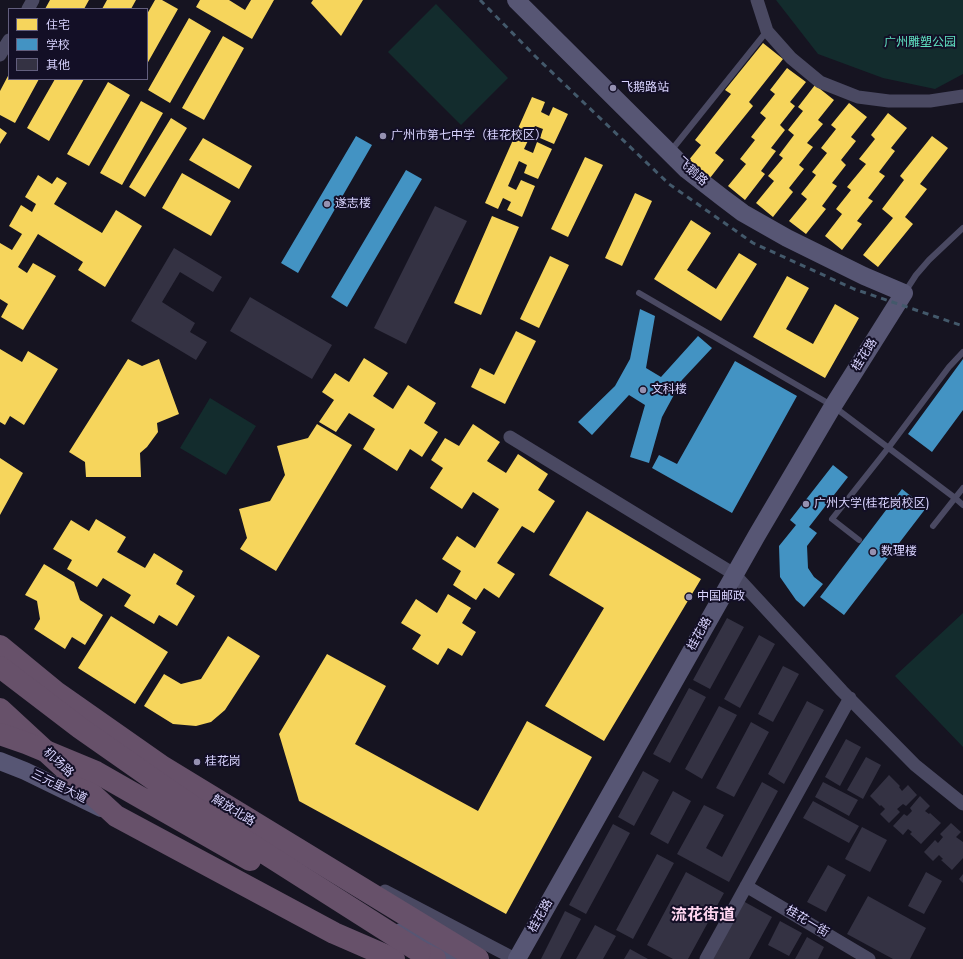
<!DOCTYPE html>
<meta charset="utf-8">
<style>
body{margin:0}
#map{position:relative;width:963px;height:959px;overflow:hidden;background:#161421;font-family:Jost,"Noto Sans SC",sans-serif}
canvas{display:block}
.legend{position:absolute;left:8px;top:8px;width:140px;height:72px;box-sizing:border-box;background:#130f26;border:1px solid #625e7d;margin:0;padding:5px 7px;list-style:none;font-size:12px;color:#d9d4ff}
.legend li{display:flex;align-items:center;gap:8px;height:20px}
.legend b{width:20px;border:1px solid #625e7d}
</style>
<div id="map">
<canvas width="963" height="959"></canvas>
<ul class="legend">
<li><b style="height:11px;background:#f6d55c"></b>住宅</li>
<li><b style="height:11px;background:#4393c3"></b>学校</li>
<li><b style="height:11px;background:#343243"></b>其他</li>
</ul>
</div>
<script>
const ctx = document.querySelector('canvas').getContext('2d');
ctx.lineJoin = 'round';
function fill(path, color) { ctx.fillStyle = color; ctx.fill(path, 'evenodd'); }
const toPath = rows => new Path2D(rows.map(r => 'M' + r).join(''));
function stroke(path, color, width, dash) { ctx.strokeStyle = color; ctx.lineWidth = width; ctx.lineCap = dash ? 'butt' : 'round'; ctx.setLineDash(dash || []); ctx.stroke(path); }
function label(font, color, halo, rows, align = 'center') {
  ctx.font = font + ' Jost,"Noto Sans SC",sans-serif'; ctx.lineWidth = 4; ctx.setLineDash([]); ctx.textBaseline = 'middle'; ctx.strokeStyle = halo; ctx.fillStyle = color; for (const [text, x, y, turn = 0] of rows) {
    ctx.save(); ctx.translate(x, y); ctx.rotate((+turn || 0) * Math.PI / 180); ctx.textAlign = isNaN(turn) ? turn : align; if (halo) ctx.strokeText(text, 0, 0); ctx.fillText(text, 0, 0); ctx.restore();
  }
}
fill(toPath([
 [776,0,963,0,963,74,935,89,883,78,818,54],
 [436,4,508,78,461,125,388,52],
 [210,398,256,426,226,475,180,448],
 [963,613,963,747,895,676]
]), '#132c2d');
fill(toPath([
 [50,0,89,0,84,9,45,9],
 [107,0,136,0,131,9,102,9],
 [155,0,162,0,178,9,147,64,147,14],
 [200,0,229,0,245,10,251,0,274,0,252,39,196,7],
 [313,0,363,0,341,36,311,3],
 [189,18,211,31,170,103,148,90],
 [223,36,244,48,204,120,182,108],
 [763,43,783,59,749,102,753,106,715,153,724,160,710,178,688,161,701,145,695,140,731,94,725,90],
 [787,68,806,82,790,102,795,106,780,125,785,130,771,148,776,151,761,171,765,174,745,200,728,186,746,164,740,159,755,140,751,137,766,118,760,113,775,94,770,90],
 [9,74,9,79,39,79,15,123,0,115,0,91],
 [55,79,84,79,49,141,27,128],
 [108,82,130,95,89,166,67,154],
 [815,85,834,100,818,120,823,124,807,143,813,147,799,165,804,169,789,188,793,192,773,217,756,203,774,181,768,176,783,158,779,155,794,135,788,130,803,111,798,107],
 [532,97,545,102,541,112,549,116,553,107,568,114,554,144,540,138,543,129,535,126,524,149,533,153,537,142,552,149,538,179,524,173,527,165,519,161,508,186,516,190,521,180,535,186,522,217,507,210,511,202,503,198,498,209,485,203],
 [141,101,163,113,122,185,100,173],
 [849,103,867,117,851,137,856,141,841,160,846,165,832,183,837,186,822,206,826,209,806,234,789,221,807,199,801,194,816,175,812,172,827,153,821,148,836,129,831,125],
 [888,113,907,128,891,148,895,151,879,172,885,176,868,198,873,201,857,221,862,224,842,250,825,236,842,214,836,209,851,190,847,187,866,164,859,159,875,139,871,135],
 [171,118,187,128,145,197,129,187],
 [0,128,7,133,0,144],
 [932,136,948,148,920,184,927,189,905,217,913,224,878,267,863,255,893,218,882,209,904,180,900,176],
 [203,138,252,166,239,189,189,160],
 [585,157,603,165,568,237,551,229],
 [182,173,231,201,211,236,162,208],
 [38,175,52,184,57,177,67,183,54,204,102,233,116,210,142,226,105,287,78,270,83,262,38,234,18,267,27,273,33,263,56,276,23,330,1,317,8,304,0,299,0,243,12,250,22,234,9,226,21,205,32,212,36,204,25,197],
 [635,193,652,201,622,266,605,258],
 [492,216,519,227,481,315,454,303],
 [691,220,711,233,687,270,716,289,739,253,757,264,721,321,654,279],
 [550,256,569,265,539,328,520,319],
 [787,276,809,288,786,329,813,344,835,304,859,318,825,378,753,337],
 [516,331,536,341,505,404,471,387,480,368,494,375],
 [0,349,22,362,28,351,58,369,24,425,10,416,5,425,0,422],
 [364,358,388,373,373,396,393,409,408,385,436,403,424,423,438,432,422,457,410,449,397,471,363,449,375,429,349,413,336,432,319,422,334,400,322,392,335,373,349,382],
 [128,359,142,366,159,359,179,414,157,423,158,432,147,447,140,453,141,477,86,477,85,462,69,452],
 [317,424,352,445,276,571,240,549,247,538,239,509,270,501,285,475,277,446,308,438],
 [473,424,500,442,487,461,506,473,518,454,548,474,538,490,555,501,534,533,522,526,497,563,515,574,499,598,484,588,476,600,453,585,461,571,442,559,457,536,475,548,499,509,473,492,462,509,430,488,443,468,431,460,445,438,459,446],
 [0,458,23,473,0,515],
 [587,511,701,579,604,741,545,706,604,608,549,575],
 [96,519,126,537,117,552,145,568,154,553,183,571,176,584,195,596,177,626,159,615,154,624,124,606,131,595,103,578,97,587,67,569,72,560,53,549,71,520,89,531],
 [44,564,74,582,80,600,103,615,85,645,72,637,65,649,34,629,40,619,37,601,25,595],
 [448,594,471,608,462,623,476,632,462,656,448,648,438,665,412,649,421,635,401,623,416,599,437,613],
 [111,616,168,652,135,704,78,668],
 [228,636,260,656,225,710,211,722,196,726,173,724,144,706,164,674,181,684,201,679],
 [327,654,386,686,355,744,478,811,527,721,592,757,506,914,299,801,279,734]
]), '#f6d55c');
fill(toPath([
 [356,136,372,145,298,273,281,263],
 [406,170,422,179,347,307,331,297],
 [640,309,655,316,646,368,661,377,698,336,712,348,682,380,662,417,649,463,630,457,645,405,629,395,592,435,578,422,615,386,630,359],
 [963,359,963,410,932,452,908,434],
 [735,361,797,396,732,513,652,468,659,455,677,464],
 [833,465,848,477,809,527,817,533,807,546,808,568,814,577,823,584,804,607,796,600,780,577,779,546,796,525,790,520],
 [902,489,926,508,844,615,820,597]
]), '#4393c3');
fill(toPath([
 [435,206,467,221,406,344,374,328],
 [174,248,222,277,213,292,180,272,162,302,195,323,190,332,207,342,196,360,131,321],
 [250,297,332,345,312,379,230,331],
 [727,618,744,627,710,689,693,680],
 [759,635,775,644,740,708,724,699],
 [783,666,799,674,773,722,758,714],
 [689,688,706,697,670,763,653,754],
 [807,701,824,710,784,784,768,774],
 [719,706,737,715,702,779,685,769],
 [751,722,769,732,734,797,716,788],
 [846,739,861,747,840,786,825,777],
 [866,757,881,765,863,799,847,790],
 [643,771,659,780,634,826,618,817],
 [889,775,900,786,899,787,902,791,908,785,917,795,906,806,903,804,897,809,900,812,889,823,880,814,885,809,881,805,880,806,870,796],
 [762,782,778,791,729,882,677,854,704,805,724,815,706,848,722,857],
 [823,782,858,800,849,816,815,797],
 [673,791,691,801,668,844,650,834],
 [920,796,930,806,925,811,929,814,930,813,941,823,921,844,910,834,912,832,908,829,903,835,893,826,904,814,907,816,912,811,910,808],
 [813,801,859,826,849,843,803,818],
 [951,823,961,832,956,837,963,842,963,858,952,870,941,860,943,859,939,855,933,861,924,852,935,840,938,843,943,837,940,834],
 [613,824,630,833,586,914,569,905],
 [862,827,887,840,870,872,845,859],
 [657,854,674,863,633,939,616,930],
 [828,865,846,875,826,912,807,902],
 [686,872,724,893,688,959,673,959,647,945],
 [926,872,942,881,924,914,908,906],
 [963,874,963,883,959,879],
 [868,896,926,928,910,959,893,959,847,934],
 [743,901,772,917,749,959,712,959],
 [565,911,581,919,560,959,541,959],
 [780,921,802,933,789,956,768,945],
 [595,925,616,936,603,959,576,959],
 [807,937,824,947,818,959,795,959],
 [630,949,648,959,624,959]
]), '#343243');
stroke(toPath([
 [670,152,767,31],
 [905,292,916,275,929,260,963,228],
 [639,293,833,406,955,498,963,505],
 [933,526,963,488],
 [859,540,832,519,889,447,949,367,963,352]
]), '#4a4962', 6);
stroke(toPath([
 [757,0,767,31,791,58,820,82,858,97,889,101,930,101,963,96],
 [28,9,33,0],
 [0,55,9,40],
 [510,437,734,574,842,691,915,765,963,804],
 [746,886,869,959],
 [385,891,515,959],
 [706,959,850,698]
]), '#4a4962', 13);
stroke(toPath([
 [516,0,687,170,723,198,743,213,787,238,864,276,904,293,833,406,757,535,517,959],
 [0,761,25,771,101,808],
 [401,932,455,953]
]), '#575674', 18);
stroke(toPath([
 [0,646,56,692,163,767,478,959],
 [0,709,116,816,334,933,394,959],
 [420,952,435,959]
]), '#67516a', 22);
stroke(toPath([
 [480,0,536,57,669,184,753,243,854,289,963,326]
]), '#43596b', 3, [6, 5]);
stroke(toPath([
 [0,667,80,728,180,798,255,847,420,952],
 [0,734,26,743,96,772,250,860]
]), '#67516a', 22);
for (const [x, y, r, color] of [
 [613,88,4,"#9591b1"],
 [383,136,4,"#9591b1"],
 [327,204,4,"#9591b1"],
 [643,390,4,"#9591b1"],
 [806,504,4,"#9591b1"],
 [873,552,4,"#9591b1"],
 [689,597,4,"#9591b1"],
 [197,762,4,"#9591b1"]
]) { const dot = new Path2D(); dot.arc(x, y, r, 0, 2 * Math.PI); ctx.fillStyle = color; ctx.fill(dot); stroke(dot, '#130f26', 1.5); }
label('12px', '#5fe0c0', '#130f26', [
 ["广州雕塑公园",920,43]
]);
label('12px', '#d9d4ff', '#130f26', [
 ["飞鹅路站",621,88],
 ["广州市第七中学（桂花校区）",391,136],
 ["遂志楼",335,204],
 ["文科楼",651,390],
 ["广州大学(桂花岗校区)",814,504],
 ["数理楼",881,552],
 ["中国邮政",697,597],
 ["桂花岗",205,762]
], 'left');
label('12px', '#d9d4ff', '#130f26', [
 ["飞鹅路",692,172,42],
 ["桂花路",865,355,-58],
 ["桂花路",700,634,-61],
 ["机场路",58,763,43],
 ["三元里大道",59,787,26],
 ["解放北路",233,811,31],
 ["桂花路",541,916,-61],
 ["桂花一街",807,922,31]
]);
label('bold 16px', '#ffd6f0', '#130f26', [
 ["流花街道",703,916]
]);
</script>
